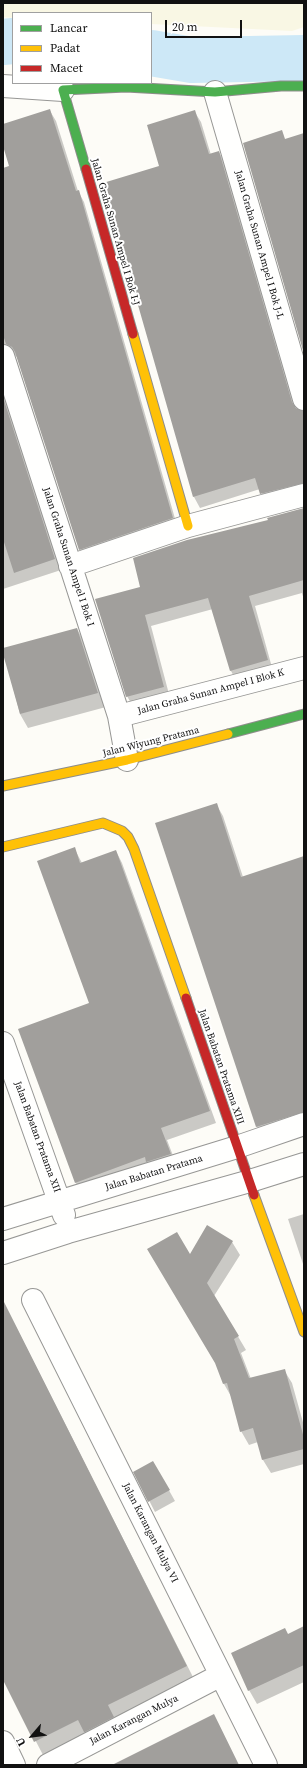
<!DOCTYPE html>
<style>
body{margin:0}
#map{position:relative;width:307px;height:1768px;overflow:hidden;background:#fdfcf7;font-family:"Source Serif 4",serif}
canvas{display:block}
.frame{position:absolute;inset:0;border:4px solid #111;pointer-events:none}
.legend{position:absolute;left:12px;top:12px;width:140px;height:72px;box-sizing:border-box;background:#fff;border:1px solid #a0a0a0;margin:0;padding:5px 7px;list-style:none;font-size:12px;color:#111}
.legend li{display:flex;align-items:center;gap:8px;height:20px}
.legend b{width:20px;border:1px solid #a0a0a0}
.north{position:absolute;left:12px;top:1716px;width:40px;height:40px;-webkit-text-stroke:3px #fff;paint-order:stroke;rotate:242deg;font-size:11px;font-weight:700;line-height:16px;text-align:center;color:#111}
.north::after{content:'';display:block;margin:auto;width:14px;height:18px;background:#111;clip-path:polygon(50% 0,100% 100%,50% 72%,0 100%)}
.scale{position:absolute;left:165px;top:20px;width:77px;height:18px;box-sizing:border-box;border:2px solid #111;border-top:0;padding-left:5px;font-size:12px;line-height:14px;white-space:nowrap;color:#111;-webkit-text-stroke:3px #fff;paint-order:stroke}
</style>
<div id="map">
<canvas width="307" height="1768"></canvas>
<div class="frame"></div>
<ul class="legend">
<li><b style="height:5px;background:#4caf50"></b>Lancar</li>
<li><b style="height:5px;background:#ffc107"></b>Padat</li>
<li><b style="height:5px;background:#c62828"></b>Macet</li>
</ul>
<div class="north">U</div>
<div class="scale">20 m</div>
</div>
<script>
const ctx = document.querySelector('canvas').getContext('2d');
ctx.lineJoin = 'round';
function fill(path, color) { ctx.fillStyle = color; ctx.fill(path, 'evenodd'); }
const toPath = rows => new Path2D(rows.map(r => 'M' + r).join(''));
function stroke(path, color, width, dash) { ctx.strokeStyle = color; ctx.lineWidth = width; ctx.lineCap = dash ? 'butt' : 'round'; ctx.setLineDash(dash || []); ctx.stroke(path); }
function label(font, color, halo, rows, align = 'center') {
  ctx.font = font + ' "Source Serif 4",serif'; ctx.lineWidth = 4; ctx.setLineDash([]); ctx.textBaseline = 'middle'; ctx.strokeStyle = halo; ctx.fillStyle = color; for (const [text, x, y, turn = 0] of rows) {
    ctx.save(); ctx.translate(x, y); ctx.rotate((+turn || 0) * Math.PI / 180); ctx.textAlign = isNaN(turn) ? turn : align; if (halo) ctx.strokeText(text, 0, 0); ctx.fillText(text, 0, 0); ctx.restore();
  }
}
fill(toPath([
 [3,3,304,3,304,27,292,31,151,24,151,13,13,13,13,18,3,17]
]), '#f9f7e4');
fill(toPath([
 [50,111,56,121,78,191,84,202,178,529,86,560,80,549,17,357,13,354,3,356,3,169,10,166,3,143,3,125],
 [194,111,201,122,211,155,219,152,225,163,296,410,304,412,304,494,267,504,260,489,200,508,194,497,160,166],
 [3,391,61,570,3,589],
 [304,509,304,600,302,593,255,606,273,671,237,682,231,671,213,609,151,626,170,698,133,707,127,696,142,588,269,520],
 [77,629,85,643,106,707,28,728,20,714,3,649],
 [216,804,223,816,243,877,304,857,304,1125,264,1138,257,1127,156,824],
 [74,848,82,863,116,851,122,863,216,1123,167,1140,177,1166,82,1194,76,1183,90,1004],
 [304,1214,304,1267,288,1219],
 [232,1242,240,1255,214,1296,246,1350,241,1353,251,1379,284,1370,292,1383,304,1426,304,1464,271,1473,263,1460,258,1442,249,1445,241,1431,232,1398,224,1384,190,1256],
 [3,1316,16,1327,194,1679,43,1755,3,1678],
 [153,1462,175,1501,155,1512,135,1473],
 [304,1627,304,1682,257,1704,249,1690,287,1635]
]), '#0003');
stroke(toPath([
 [3,42,13,41],
 [151,53,192,60,304,58]
]), '#cde8f7', 46);
fill(toPath([
 [50,109,76,191,79,190,173,518,79,550,15,352,12,347,6,344,3,335,3,168,9,166,3,146,3,124],
 [195,110,209,154,219,151,292,402,296,408,304,411,304,483,260,494,255,478,193,497,103,183,159,166,147,125],
 [282,130,285,139,304,133,304,354,243,143],
 [3,397,55,559,14,573,3,539],
 [304,508,304,580,249,596,268,660,230,671,208,598,145,615,164,687,126,697,95,599,140,587,133,558,187,540,268,520,267,518],
 [77,628,98,693,20,714,3,654,3,648],
 [217,803,241,877,304,856,304,1112,256,1127,155,823],
 [75,847,80,863,116,850,210,1111,161,1128,171,1154,146,1162,145,1157,75,1183,18,1029,89,1003,37,861],
 [207,1225,233,1241,207,1283,239,1336,234,1339,249,1378,285,1369,304,1438,304,1449,262,1460,253,1428,240,1432,227,1383,223,1384,215,1363,147,1249,177,1232,190,1254],
 [3,1300,187,1666,108,1705,114,1717,85,1732,84,1732,78,1720,34,1742,3,1680],
 [153,1461,170,1490,148,1502,133,1472],
 [304,1626,304,1665,248,1691,231,1653,285,1628,288,1634],
 [214,1714,239,1765,112,1765]
]), '#a19f9c');
const street = toPath([
 [3,86,63,90],
 [215,92,304,399],
 [3,356,119,716,127,760],
 [70,566,188,526,304,495],
 [119,716,304,668],
 [3,1043,64,1215],
 [3,1219,237,1147,304,1124],
 [3,1253,68,1232,250,1181,304,1164],
 [33,1300,266,1765],
 [3,1742,14,1765],
 [48,1765,221,1675]
]);
const fast = toPath([
 [86,169,63,90,126,87,215,92,281,86,304,86],
 [228,734,304,714]
]);
const slow = toPath([
 [133,334,188,526],
 [3,786,127,760,228,734],
 [3,847,103,823,122,831,128,837,134,849,186,998],
 [254,1195,304,1332]
]);
const jam = toPath([
 [86,169,133,334],
 [186,998,254,1195]
]);
stroke(street, '#979795', 24);
stroke(fast, '#8e8d8b', 11);
stroke(slow, '#8e8d8b', 11);
stroke(jam, '#8e8d8b', 11);
stroke(street, '#fffffe', 22);
stroke(fast, '#4caf50', 9);
stroke(slow, '#ffc107', 9);
stroke(jam, '#c62828', 9);
label('10px', '#111', '#fff', [
 ["Jalan Graha Sunan Ampel I Bok I-J",115,232,74],
 ["Jalan Graha Sunan Ampel I Bok J-L",259,245,74],
 ["Jalan Graha Sunan Ampel I Bok I",68,557,72],
 ["Jalan Graha Sunan Ampel I Blok K",211,692,-15],
 ["Jalan Wiyung Pratama",151,742,-14],
 ["Jalan Babatan Pratama XIII",221,1067,71],
 ["Jalan Babatan Pratama XII",37,1137,70],
 ["Jalan Babatan Pratama",154,1173,-17],
 ["Jalan Karangan Mulya VI",150,1533,63],
 ["Jalan Karangan Mulya",134,1720,-27]
]);
</script>
